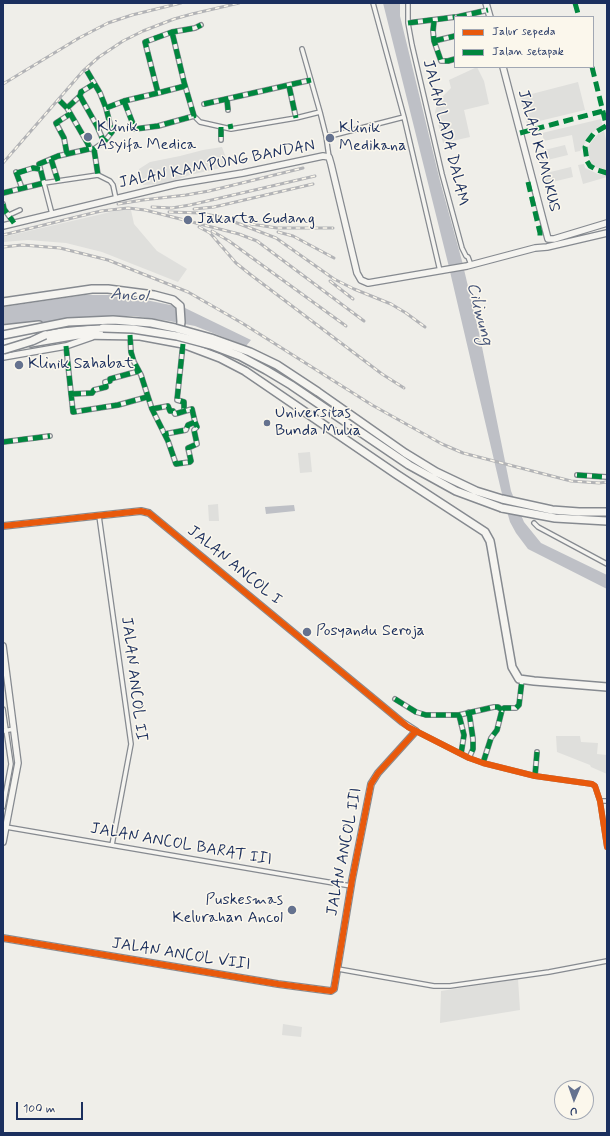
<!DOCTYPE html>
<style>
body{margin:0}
#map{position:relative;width:610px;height:1136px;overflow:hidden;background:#efeee9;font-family:Mynerve,sans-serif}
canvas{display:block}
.frame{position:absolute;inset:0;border:4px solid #1b2f5e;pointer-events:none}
.legend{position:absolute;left:454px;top:16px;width:140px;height:52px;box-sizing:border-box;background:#fbf7ec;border:1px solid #a1a7b3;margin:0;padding:5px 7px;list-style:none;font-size:12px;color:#1b2f5e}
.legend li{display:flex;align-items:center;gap:8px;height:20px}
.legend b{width:20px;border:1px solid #a1a7b3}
.north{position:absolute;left:554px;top:1080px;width:40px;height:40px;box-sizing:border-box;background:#fbf7ec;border:1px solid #a1a7b3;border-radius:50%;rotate:182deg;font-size:11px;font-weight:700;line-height:16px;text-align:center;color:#1b2f5e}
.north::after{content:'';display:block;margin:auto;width:14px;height:18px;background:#65728f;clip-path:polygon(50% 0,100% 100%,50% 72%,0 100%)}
.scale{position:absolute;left:16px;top:1102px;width:67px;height:18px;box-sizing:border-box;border:2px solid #1b2f5e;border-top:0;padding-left:5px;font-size:12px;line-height:14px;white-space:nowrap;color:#1b2f5e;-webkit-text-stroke:3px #fbf7ec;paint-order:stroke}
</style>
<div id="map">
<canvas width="610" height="1136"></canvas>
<div class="frame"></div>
<ul class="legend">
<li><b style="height:5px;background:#e8590c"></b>Jalur sepeda</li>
<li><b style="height:5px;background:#00873e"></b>Jalan setapak</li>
</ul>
<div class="north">U</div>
<div class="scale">100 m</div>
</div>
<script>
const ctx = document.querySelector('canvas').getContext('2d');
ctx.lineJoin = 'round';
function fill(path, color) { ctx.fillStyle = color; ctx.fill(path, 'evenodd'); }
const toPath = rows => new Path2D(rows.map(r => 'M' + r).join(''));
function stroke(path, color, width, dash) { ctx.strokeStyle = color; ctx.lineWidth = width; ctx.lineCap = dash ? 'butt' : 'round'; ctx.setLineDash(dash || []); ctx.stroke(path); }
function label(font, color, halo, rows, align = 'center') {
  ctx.font = font + ' Mynerve,sans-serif'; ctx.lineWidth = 3; ctx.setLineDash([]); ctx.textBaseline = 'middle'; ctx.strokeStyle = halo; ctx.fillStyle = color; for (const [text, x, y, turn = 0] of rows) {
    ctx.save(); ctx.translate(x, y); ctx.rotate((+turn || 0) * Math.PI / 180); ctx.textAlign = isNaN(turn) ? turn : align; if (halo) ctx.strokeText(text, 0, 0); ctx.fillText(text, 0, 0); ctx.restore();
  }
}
fill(toPath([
 [477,67,484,81,489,104,464,110,470,137,443,143,435,112,438,101,451,88,449,80],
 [578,82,585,110,527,124,520,97],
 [601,119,603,127,597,129,591,134,580,151,575,152,572,135,544,141,542,133],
 [604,131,607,144,607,172,597,168,591,164,588,153,588,147,592,141,598,134],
 [565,145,568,155,539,162,536,152],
 [222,147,229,166,190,175,164,184,143,185,139,169,150,162,180,156,203,150],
 [584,164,585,168,598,174,607,175,607,177,583,184,578,165],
 [571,167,573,177,544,184,542,174],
 [119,210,131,210,134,224,157,251,187,269,178,282,102,252,66,243,28,240,3,242,3,237],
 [310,452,312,472,300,473,298,453],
 [218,504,219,521,209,521,208,505],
 [556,736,580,736,581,742,598,743,597,754,607,755,607,774,591,767,590,765,557,752],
 [518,979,520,1010,440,1023,441,991],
 [283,1024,302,1027,301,1037,282,1035]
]), '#dfdfdc');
fill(toPath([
 [383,3,400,3,400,16,440,181,462,261,480,337,511,491,524,522,541,543,607,575,607,589,528,549,516,533,510,522,501,490,448,263],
 [85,295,112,295,136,298,185,308,251,340,246,346,195,326,169,321,133,316,80,317,3,331,3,307],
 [294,505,295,511,266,514,265,507]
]), '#bec0c6');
const street = toPath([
 [373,3,404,117,440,271],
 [408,3,408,23,412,45,442,174,462,248,466,256,468,257,471,265],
 [457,17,488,10],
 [434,21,433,31,434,41,441,61,448,61,455,59],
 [408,23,455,17],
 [172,32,184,82,194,116,200,122,231,129,296,118,320,112],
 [434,41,455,36],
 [302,49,320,112,326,136,329,157],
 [87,71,100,93,106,108,112,132,104,142,94,149],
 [185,86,158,93,145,42,172,32,195,28,201,25],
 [289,86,296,118],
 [80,96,97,126,104,142],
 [227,100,228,110],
 [60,101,67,108,91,149],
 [124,101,135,129,158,126,194,116],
 [204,104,311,80],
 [67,108,80,96,81,92,94,84],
 [106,108,124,101,158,93],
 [221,127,221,140],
 [326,136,334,135,404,117],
 [94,149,98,175],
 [67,154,64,138,56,123,70,114],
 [51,159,58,181],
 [16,172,22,188],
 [17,173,33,168,40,169],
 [3,193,44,183,98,175,110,181,113,185,116,199],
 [3,204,4,209,14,223],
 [52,214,39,164,58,156,89,149],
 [9,215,20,210],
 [130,335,131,352,134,362,141,375,152,409,168,441,176,464,190,462,191,461,188,448,197,444,194,430,197,427,195,422],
 [183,344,177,400,184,402,184,411],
 [66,346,73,412,118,405,147,397],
 [71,394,92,393,94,390,106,387,105,382,110,381,110,379,139,371],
 [152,409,168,406,170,411,173,411,175,414,192,409,195,422,188,425,186,430,165,434],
 [3,442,50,436],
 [577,475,607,477],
 [99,516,131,744,112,845],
 [534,523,538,527,607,564],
 [395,699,416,712,426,715,459,715,494,707,498,707,502,710],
 [3,709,11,764,3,807],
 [502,710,504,708,516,708,519,705,522,680],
 [469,712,473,739,473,749,469,758],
 [459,715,464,735,461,754],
 [3,731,14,729],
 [416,731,469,758,483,763,535,776,592,784,595,786,600,801,607,847],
 [483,763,491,738,497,730,502,710],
 [535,776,537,752],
 [600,801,607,801],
 [6,827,351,886],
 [338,969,434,986,450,986,549,972,607,961]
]);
const secondary = toPath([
 [486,3,490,17],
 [503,67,548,239,554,239,607,223],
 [3,226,177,184,243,173,323,156,329,157,331,164,357,273,361,280,368,283,467,266,535,248,547,247,607,233],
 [3,357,66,346,92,337],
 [3,526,141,511,149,513,402,722,416,731,378,773,371,784,352,880,334,989,331,991,278,984,3,938],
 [3,646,18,763,3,842]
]);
const highway = toPath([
 [3,302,92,289,108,289,154,295,173,300,180,306,181,322,178,343],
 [3,329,39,325],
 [3,342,62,332,103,328],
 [31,343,78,335,140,336,183,344,220,358,245,371,396,474,485,532,490,541,491,546,512,667,519,679,534,681,607,687],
 [502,499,552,510,579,512,607,512],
 [502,508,555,518,607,521]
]);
stroke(street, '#868a90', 6);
stroke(secondary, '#868a90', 8);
stroke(highway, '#868a90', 10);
stroke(street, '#f5f4f0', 3.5);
stroke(secondary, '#f5f4f0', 5.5);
stroke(highway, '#f5f4f0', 7);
const rail = toPath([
 [3,84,79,38,108,23,132,15,181,3],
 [3,163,83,71,99,57,123,41,143,31,174,19,192,14,239,3],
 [118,204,143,200,186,195,209,191,303,168],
 [152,207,172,208,190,205,315,176],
 [194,209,214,207,313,184],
 [169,212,201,213,224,218,276,238,334,279,354,289,391,304,406,313,425,327],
 [251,224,277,228,333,228],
 [199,227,210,233,236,263,251,275,382,374,404,388],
 [212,231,229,241,346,326],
 [278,232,293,236,334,258],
 [3,235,101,211,128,208,145,210,239,234,257,241,364,321],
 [3,247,22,245,60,248,108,260,188,292,242,323,372,405,442,444,463,453,571,481,599,483,607,482],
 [330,281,353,299]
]);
stroke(rail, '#b2b3b6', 3);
stroke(rail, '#fbf7ec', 1.5, [4.5]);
const highwayBridge = toPath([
 [103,328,133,329,177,336,211,345,240,356,266,370,291,385,409,465,456,491,502,508],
 [3,335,68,322,113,320,151,323,175,328,211,338,250,352,277,365,318,392,405,453,436,472,476,491,502,499],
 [3,350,32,341,45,335]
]);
stroke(highwayBridge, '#868a90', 10, []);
stroke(highwayBridge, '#f5f4f0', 7);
stroke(toPath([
 [575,3,579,17],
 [457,17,488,10],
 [434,21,433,31,434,41,441,61,448,61,455,59],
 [408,23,455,17],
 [434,41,455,36],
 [592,67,607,128],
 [87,71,100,93,106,108,112,132,104,142,94,149],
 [185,86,158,93,145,42,172,32,195,28,201,25],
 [289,86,296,118],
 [80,96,97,126,104,142],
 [227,100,228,110],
 [60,101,67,108,88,144,89,149,94,149],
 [124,101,135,129,158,126,194,116,184,82,172,32],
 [204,104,311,80],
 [67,108,80,96,81,92,94,84],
 [106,108,124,101,158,93],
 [230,124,231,129],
 [606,126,594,133,588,141,585,147,587,161,590,166,597,170,607,173],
 [221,127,221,140],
 [520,133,603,111],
 [94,149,98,175],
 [67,154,64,138,56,123,70,114],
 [51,159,58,181],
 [16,172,22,188],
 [17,173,33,168,40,169],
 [528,182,540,233,540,238],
 [3,193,44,183,39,164,58,156,89,149],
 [3,204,4,209,14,223],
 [130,335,131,352,134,362,141,375,152,409,168,441,176,464,190,462,191,461,188,448,197,444,194,430,197,427,195,422],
 [183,344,177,400,184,402,184,411],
 [66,346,73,412,118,405,147,397],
 [71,394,92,393,94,390,106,387,105,382,110,381,110,379,139,371],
 [152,409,168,406,170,411,173,411,175,414,192,409,195,422,188,425,186,430,165,434],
 [3,442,50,436],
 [577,475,607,477],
 [395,699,416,712,426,715,459,715,494,707,498,707,502,710],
 [502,710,504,708,516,708,519,705,522,680],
 [469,712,473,739,473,749,469,758],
 [459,715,464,735,461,754],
 [483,763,491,738,497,730,502,710],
 [535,776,537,752]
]), '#00873e', 5, [10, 5]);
stroke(toPath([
 [3,526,141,511,149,513,408,727,469,758,483,763,535,776,592,784,595,786,600,801,607,847],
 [3,938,278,984,331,991,334,989,352,880,371,784,378,773,416,731]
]), '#e8590c', 6);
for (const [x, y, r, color] of [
 [88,137,5,"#65728f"],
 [330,138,5,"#65728f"],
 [188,220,5,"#65728f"],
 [19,365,5,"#65728f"],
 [267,423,4,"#65728f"],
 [307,632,5,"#65728f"],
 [292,910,5,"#65728f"]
]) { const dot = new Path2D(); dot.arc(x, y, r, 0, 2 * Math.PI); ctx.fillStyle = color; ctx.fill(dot); stroke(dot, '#fbf7ec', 1.5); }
label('16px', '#1b2f5e', '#fbf7ec', [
 ["Klinik",97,128],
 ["Asyifa Medica",97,146],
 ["Klinik",339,129],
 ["Medikana",339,147],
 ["Jakarta Gudang",197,220],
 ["Klinik Sahabat",28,365],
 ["Universitas",275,414],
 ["Bunda Mulia",275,432],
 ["Posyandu Seroja",316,632],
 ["Puskesmas",283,901,"right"],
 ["Kelurahan Ancol",283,919,"right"]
], 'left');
label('16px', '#1b2f5e', '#fbf7ec', [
 ["JALAN LADA DALAM",445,133,76],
 ["JALAN KEMUKUS",538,151,75],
 ["JALAN KAMPUNG BANDAN",217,165,-11],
 ["JALAN ANCOL I",234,566,39],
 ["JALAN ANCOL II",133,679,83],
 ["JALAN ANCOL BARAT III",181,845,10],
 ["JALAN ANCOL III",345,852,-79],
 ["JALAN ANCOL VIII",181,955,9]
]);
label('italic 17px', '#465579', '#fbf7ec', [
 ["Ancol",129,296,4],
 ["Ciliwung",479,314,76]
]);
</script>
